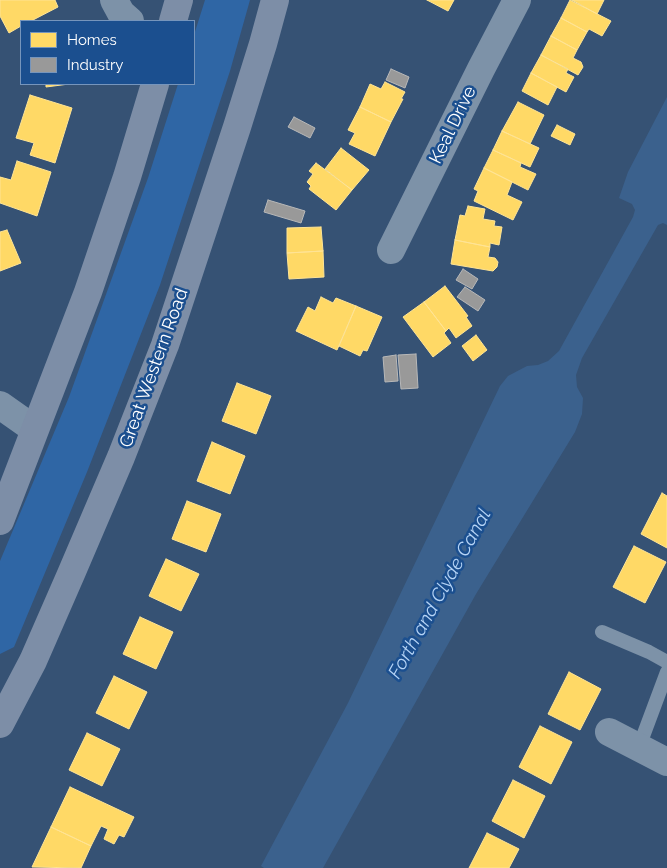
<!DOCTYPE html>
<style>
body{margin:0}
#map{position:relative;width:667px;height:868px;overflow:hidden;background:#365274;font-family:Raleway,sans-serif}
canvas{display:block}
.legend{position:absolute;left:20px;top:20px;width:175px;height:65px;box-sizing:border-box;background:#1b4f8f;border:1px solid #7695bc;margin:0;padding:6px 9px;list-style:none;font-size:15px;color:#fff}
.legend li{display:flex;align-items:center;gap:10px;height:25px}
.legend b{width:25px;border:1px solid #7695bc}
</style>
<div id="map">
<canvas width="667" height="868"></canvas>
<ul class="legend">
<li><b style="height:14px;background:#ffd966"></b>Homes</li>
<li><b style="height:14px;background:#999"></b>Industry</li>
</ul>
</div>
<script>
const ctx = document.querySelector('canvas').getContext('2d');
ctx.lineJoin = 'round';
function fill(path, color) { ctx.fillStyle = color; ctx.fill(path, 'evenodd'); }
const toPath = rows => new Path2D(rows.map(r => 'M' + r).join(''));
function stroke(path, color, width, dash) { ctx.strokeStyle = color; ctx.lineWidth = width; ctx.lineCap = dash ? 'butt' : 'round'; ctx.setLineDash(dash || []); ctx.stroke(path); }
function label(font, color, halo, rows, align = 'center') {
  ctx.font = font + ' Raleway,sans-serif'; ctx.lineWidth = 5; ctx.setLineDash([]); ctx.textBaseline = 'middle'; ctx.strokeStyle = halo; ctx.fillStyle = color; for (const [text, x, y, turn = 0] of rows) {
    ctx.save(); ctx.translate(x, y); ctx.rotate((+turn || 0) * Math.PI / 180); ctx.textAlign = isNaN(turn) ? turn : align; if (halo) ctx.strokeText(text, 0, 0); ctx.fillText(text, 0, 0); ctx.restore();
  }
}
fill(toPath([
 [205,0,250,0,230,71,160,285,87,472,14,647,0,654,0,561,69,397,148,178,178,84,194,84,194,35]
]), '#2f66a5');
fill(toPath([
 [667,97,667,225,663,223,658,225,582,358,576,375,577,387,583,398,582,414,575,432,476,594,323,868,264,868,261,866,348,703,500,386,508,376,527,366,538,365,548,361,559,351,633,217,635,210,632,204,619,198,628,172]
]), '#3b618d');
const homes = toPath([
 [0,0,55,0,58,7,31,21,21,21,21,26,9,33,0,16,0,0],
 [427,0,454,0,448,11,427,0],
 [570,0,611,21,602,36,589,29,587,32,561,18,570,0],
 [572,0,604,0,597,14,572,0],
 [561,18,587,32,577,50,551,36,561,18],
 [551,36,577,50,573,58,581,62,583,67,578,75,541,55,551,36],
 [541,55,568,69,566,73,574,77,566,92,531,73,541,55],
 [531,73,557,87,548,105,522,91,531,73],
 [385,82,405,92,401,99,403,99,391,122,360,107,370,84,381,89,385,82],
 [46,84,69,84,46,87,46,84],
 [30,95,72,108,55,163,30,155,34,143,16,138,30,95],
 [518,102,544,115,530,144,502,131,518,102],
 [360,107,391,122,375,156,349,144,355,133,348,130,360,107],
 [557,125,575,134,570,145,551,136,557,125],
 [502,131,539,148,530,167,493,150,502,131],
 [341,148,369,170,352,190,325,169,341,148],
 [493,150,521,163,520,167,536,174,528,190,484,168,493,150],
 [17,161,51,172,37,216,0,203,0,177,11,180,17,161],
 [316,163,352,190,336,210,309,189,311,186,307,182,313,174,309,171,316,163],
 [484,168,512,182,507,195,522,202,513,220,474,201,478,191,474,189,484,168],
 [468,206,485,209,483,219,495,221,494,226,502,227,499,245,490,243,490,247,455,240,460,215,465,216,468,206],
 [321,227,323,251,287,253,287,228,321,227],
 [7,230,21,263,0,271,0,232,7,230],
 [455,240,490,247,488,257,495,258,498,262,497,267,493,271,451,264,455,240],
 [323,251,324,277,289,279,287,253,323,251],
 [445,286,468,316,466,317,472,326,456,338,449,328,446,331,424,302,445,286],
 [321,297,333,303,336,298,356,306,337,350,296,331,308,307,315,311,321,297],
 [424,302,446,331,444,333,451,343,433,357,403,317,424,302],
 [356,306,382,317,367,351,363,350,360,356,339,346,356,306],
 [476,335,487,350,473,361,462,346,476,335],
 [237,383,271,396,256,434,222,421,237,383],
 [212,442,245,456,230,494,197,481,212,442],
 [662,493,667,496,667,548,641,534,662,493],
 [187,501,221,514,206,552,172,539,187,501],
 [634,546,666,562,645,603,613,587,634,546],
 [166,559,199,574,181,611,149,596,166,559],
 [140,617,173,632,156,669,123,654,140,617],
 [569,672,601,689,580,730,548,714,569,672],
 [114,676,147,692,129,729,96,713,114,676],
 [540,726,572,742,551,784,519,767,540,726],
 [87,733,120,749,102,786,69,770,87,733],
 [513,780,545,796,524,838,492,821,513,780],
 [70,787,134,817,124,837,119,835,114,844,104,839,108,829,101,826,91,846,51,827,70,787],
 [51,827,91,846,81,868,32,867,51,827],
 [487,833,519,849,509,868,469,868,487,833]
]);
fill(homes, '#ffd966');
stroke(homes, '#ffe494', 1);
const industry = toPath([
 [391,69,409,77,405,88,386,80,391,69],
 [294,117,315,128,310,138,288,127,294,117],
 [268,200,305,211,301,223,264,212,268,200],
 [463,269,478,279,472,289,456,280,463,269],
 [465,287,485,300,478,311,457,297,465,287],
 [416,354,418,388,401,389,398,355,416,354],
 [396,355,398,381,385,382,383,357,396,355]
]);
fill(industry, '#999');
stroke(industry, '#b8b8b8', 1);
stroke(toPath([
 [602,632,649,652,667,662],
 [639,747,667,672]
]), '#7d92a8', 14);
stroke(toPath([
 [114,0,121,13,130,21],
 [391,250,481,69,517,0],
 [0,405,34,429],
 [609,732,667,762]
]), '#7d92a8', 28);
stroke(toPath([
 [173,21,179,0],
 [0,521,88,292,127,177,155,84],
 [0,724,33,661,71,574,121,457,165,345,237,127,263,44,275,0]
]), '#7d8ea7', 28);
label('18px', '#fff', '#1b4f8f', [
 ["Keal Drive",453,125,-64],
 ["Great Western Road",154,368,-70]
]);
label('italic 19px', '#b5d3f5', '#1b4f8f', [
 ["Forth and Clyde Canal",440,594,-61]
]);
</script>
